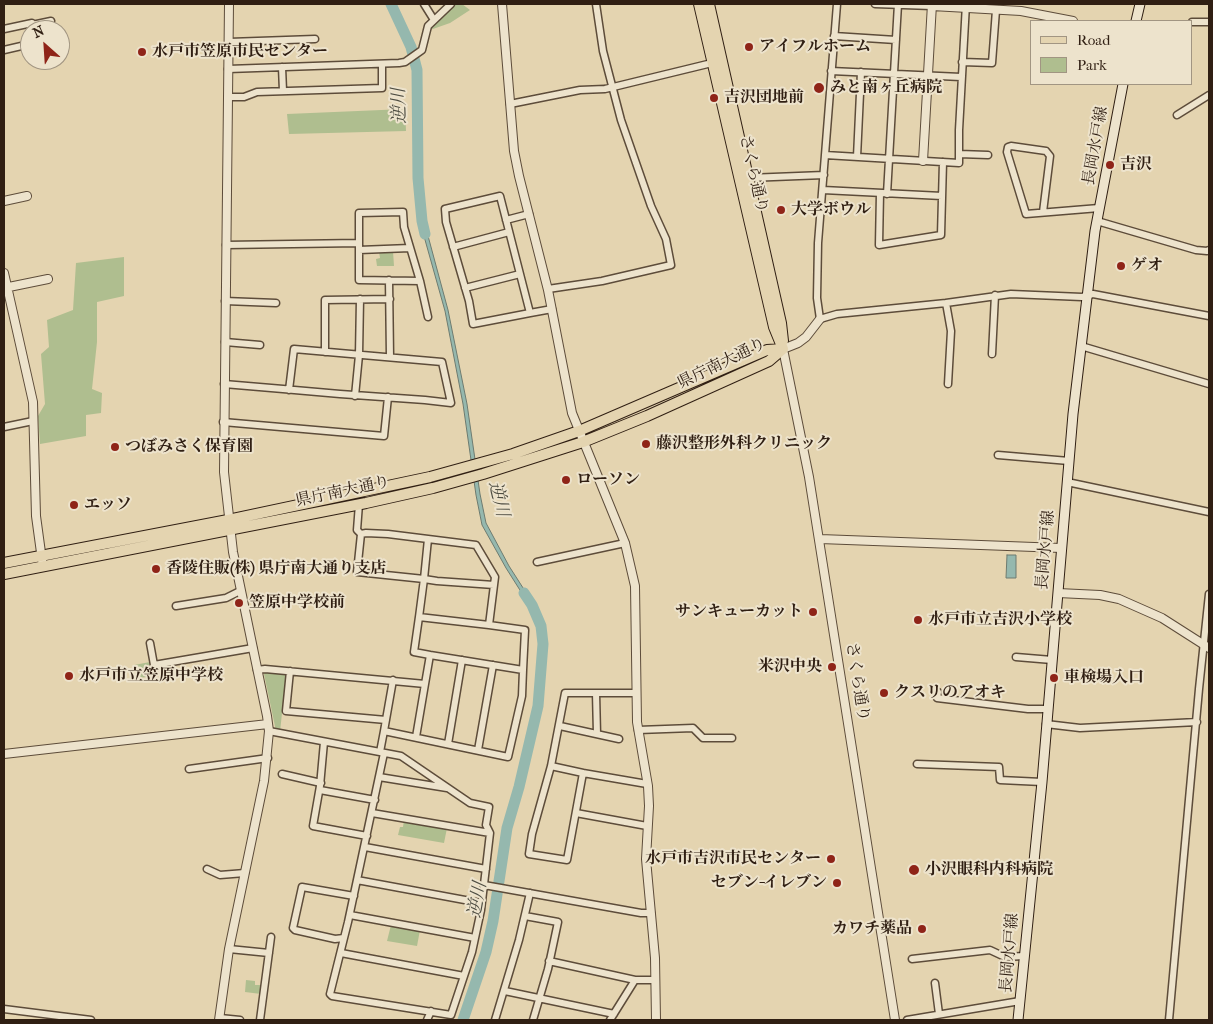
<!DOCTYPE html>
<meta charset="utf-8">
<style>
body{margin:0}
#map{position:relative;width:1213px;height:1024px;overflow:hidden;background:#e4d4b0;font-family:"IM FELL French Canon",serif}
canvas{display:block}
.frame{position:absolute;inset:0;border:5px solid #301f13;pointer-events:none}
.legend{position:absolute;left:1030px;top:20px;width:162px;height:65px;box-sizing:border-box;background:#ede3cc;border:1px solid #a19582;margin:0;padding:6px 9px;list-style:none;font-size:15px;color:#301f13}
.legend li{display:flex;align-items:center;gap:10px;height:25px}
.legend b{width:25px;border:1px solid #a19582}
.north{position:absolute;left:20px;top:20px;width:50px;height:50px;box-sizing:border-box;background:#ede3cc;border:1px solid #a19582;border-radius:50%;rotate:334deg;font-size:14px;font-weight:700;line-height:20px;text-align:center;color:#301f13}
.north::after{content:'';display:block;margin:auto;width:18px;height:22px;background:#8f2418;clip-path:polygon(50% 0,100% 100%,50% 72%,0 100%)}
</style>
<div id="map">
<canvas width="1213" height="1024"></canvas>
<div class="frame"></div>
<ul class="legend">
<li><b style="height:6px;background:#e4d4b0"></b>Road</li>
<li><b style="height:14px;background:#afbe8f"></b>Park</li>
</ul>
<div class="north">N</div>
</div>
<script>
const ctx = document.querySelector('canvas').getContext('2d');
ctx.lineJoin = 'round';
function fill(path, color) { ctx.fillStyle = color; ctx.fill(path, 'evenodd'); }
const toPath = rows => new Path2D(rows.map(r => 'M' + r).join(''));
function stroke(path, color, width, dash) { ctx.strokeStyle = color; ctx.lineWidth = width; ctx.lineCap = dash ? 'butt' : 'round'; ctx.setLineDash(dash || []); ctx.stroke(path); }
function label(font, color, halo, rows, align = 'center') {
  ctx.font = font + ' "IM FELL French Canon","Noto Serif JP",serif'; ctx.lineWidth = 4; ctx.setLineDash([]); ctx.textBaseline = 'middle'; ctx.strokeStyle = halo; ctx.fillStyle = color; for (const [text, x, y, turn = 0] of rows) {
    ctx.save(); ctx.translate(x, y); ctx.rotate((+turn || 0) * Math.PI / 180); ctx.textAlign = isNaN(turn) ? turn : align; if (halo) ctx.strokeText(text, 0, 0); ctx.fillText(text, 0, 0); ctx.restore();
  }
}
fill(toPath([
 [453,4,462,4,470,10,450,23,430,30,432,25],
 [405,109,406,131,289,134,287,114],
 [393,251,394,266,377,266,376,259,380,258,379,252],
 [124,257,124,296,97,302,97,342,92,389,102,393,101,413,86,415,86,436,40,444,38,416,45,404,41,354,49,347,47,320,73,310,76,263],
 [150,662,151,665,144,666,147,677,136,678,134,665],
 [266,671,285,673,286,675,280,732,276,731,264,674],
 [404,820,447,828,444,843,398,835,400,827,403,827],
 [391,925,420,930,417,946,387,941],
 [246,980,255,981,255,985,262,985,261,994,245,992]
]), '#afbe8f');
const water = toPath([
 [424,221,448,310,467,404,480,494,486,523,509,566,534,605,530,606,506,568,482,525,476,495,463,404,445,311,420,222,424,221],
 [1007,555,1016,555,1016,578,1006,578,1007,555]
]);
fill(water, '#95b8ae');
stroke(water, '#6d7b70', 1);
stroke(toPath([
 [391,4,411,47,417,70,418,178,422,221,425,234],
 [463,1020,486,952,493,921,507,828,519,787,538,706,543,644,541,626,532,605,524,593]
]), '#95b8ae', 11);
const minor = toPath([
 [424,4,434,20],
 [837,4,818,243,817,298,820,319,837,314,946,303,1011,294,1082,297,1093,294,1209,316],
 [875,4,932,6],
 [1192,22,1209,22],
 [32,25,51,21],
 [4,29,32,23,33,30],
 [834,36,896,40],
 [229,42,315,39],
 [4,50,30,44],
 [962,62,992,63,996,10],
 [282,67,283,91],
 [228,69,399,63,405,62,422,50,428,26,451,4],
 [831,71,961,77],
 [228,97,244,97,257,92,382,88,382,64],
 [510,104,580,90,605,89,716,62],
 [1177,115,1209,95],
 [959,154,988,155],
 [825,155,959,163,959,130,966,4],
 [857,157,861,72],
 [748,178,824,175],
 [823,190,942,196],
 [880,193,879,245,941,235,943,162],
 [887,194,898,4],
 [1043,212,1050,156,1046,151,1011,146,1008,147,1007,152,1026,214,1099,208],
 [506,220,529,214],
 [1097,221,1196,250,1207,251,1209,250],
 [226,245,359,243,359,213,403,212,404,227,420,281,359,280,359,243],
 [453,247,509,232],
 [359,250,410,248],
 [389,280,390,357],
 [420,281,428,317],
 [465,288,520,274],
 [548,289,602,281,671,265,666,239,651,206,621,120,603,51,596,4],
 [225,301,276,303],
 [946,303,951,331,948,384],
 [530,313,500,196,445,209,446,222,469,301,473,324,530,313,552,309],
 [225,342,260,345],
 [1081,346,1209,384],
 [325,352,325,300,390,299],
 [992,354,995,295],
 [224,384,283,389,340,394,425,400,451,403,442,362,294,349,289,390],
 [355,396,359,355,360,299],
 [223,422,384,436,388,397],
 [4,427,33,421],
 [998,455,1069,461],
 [1067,482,1209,512],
 [359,504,357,530,361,534,357,572,424,579,437,581,494,585,489,625,419,617,424,579,428,539],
 [361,534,366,533,388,534,476,545,495,577,494,585],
 [537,562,625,543],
 [176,606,226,598,240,591],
 [419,617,414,652,430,655],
 [489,625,525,630,523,670],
 [150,643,154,665,253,648],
 [1016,657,1052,660],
 [257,670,265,669,425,684,430,655,523,670,522,696,508,757,384,731,380,752],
 [290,671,286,711,386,720],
 [938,692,937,698,1028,709,1048,709],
 [596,693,597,734],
 [1046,724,1080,728,1197,722],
 [560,726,619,739],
 [638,730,693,728,703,738,732,738],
 [269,731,401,756,470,803,489,807,486,825,490,833,481,910,472,952,451,1015,332,996,330,994,348,922,384,753],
 [384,731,393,680],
 [416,737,425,684],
 [324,742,320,786,313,826,367,836],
 [448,744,462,660],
 [478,750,493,665],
 [917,764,999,767,1000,780,1042,782],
 [551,766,583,773,567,860,529,854,532,834,551,766,565,693,636,693],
 [189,769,268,758],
 [583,773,647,784],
 [282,774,321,783],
 [379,777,447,788],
 [320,790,375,800],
 [372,813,490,833],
 [576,813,647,826],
 [365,847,486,869],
 [207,869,220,875,245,873],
 [357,880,481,903],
 [484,885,641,913,651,913],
 [350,915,475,938],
 [525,916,558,922,548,969,533,1020],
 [344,938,335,939,295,930,293,928,302,887,354,896],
 [229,949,269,953],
 [341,953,464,976],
 [912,959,990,950,1005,957,1024,956],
 [549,961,635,980],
 [935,983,939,1014],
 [505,991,614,1014],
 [4,1009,91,1020],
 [220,1018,240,1020],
 [260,1020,271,937],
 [427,1020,431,1011],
 [495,1020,519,940,530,893],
 [610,1020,635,980,655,980],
 [907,1020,1020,1001],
 [1169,1020,1199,689,1209,594]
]);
const tertiary = toPath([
 [502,4,514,151,519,176,548,290,572,413,625,543,635,586,637,722,648,786,649,806,646,859,655,958,656,1020],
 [932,6,1021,11,1073,21],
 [923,161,932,4],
 [4,201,27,196],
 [4,273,33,402,36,516,42,560],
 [4,288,48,279],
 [820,319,806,337,798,343,783,349,809,477,895,1020],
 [820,539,1061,548],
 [1058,593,1100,595,1119,599,1162,618,1209,648],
 [4,754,268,724],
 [219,1020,229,949,264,781,269,731,267,716,233,552,224,472,229,4]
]);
const secondary = toPath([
 [1136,21,1140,4],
 [1018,1020,1042,782,1073,414,1095,231,1123,84]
]);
const primary = toPath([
 [699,4,774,327,783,349],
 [709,4,781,323,783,341],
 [4,563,228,520,430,477,513,454,579,431,767,350,783,349],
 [4,574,366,503,433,488,483,474,583,442,647,416,769,361,783,349]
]);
stroke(minor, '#5d4c3a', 9);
stroke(tertiary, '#5d4c3a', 10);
stroke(secondary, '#301f13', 11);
stroke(primary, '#301f13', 12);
stroke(minor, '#ede3cc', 6);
stroke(tertiary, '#ede3cc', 8);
stroke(secondary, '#ede3cc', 9);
stroke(primary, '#e4d4b0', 10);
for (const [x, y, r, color] of [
 [749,47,5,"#8f2418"],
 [142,52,5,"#8f2418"],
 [819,88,6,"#8f2418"],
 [714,98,5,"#8f2418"],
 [1110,165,5,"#8f2418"],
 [781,210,5,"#8f2418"],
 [1121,266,5,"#8f2418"],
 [646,444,5,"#8f2418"],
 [115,447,5,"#8f2418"],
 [566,480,5,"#8f2418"],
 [74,505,5,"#8f2418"],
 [156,569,5,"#8f2418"],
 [239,603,5,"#8f2418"],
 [813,612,5,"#8f2418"],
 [918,620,5,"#8f2418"],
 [832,667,5,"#8f2418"],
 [69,676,5,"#8f2418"],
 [1054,678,5,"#8f2418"],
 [884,693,5,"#8f2418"],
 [831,859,5,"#8f2418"],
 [914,870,6,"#8f2418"],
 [837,883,5,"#8f2418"],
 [922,929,5,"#8f2418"]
]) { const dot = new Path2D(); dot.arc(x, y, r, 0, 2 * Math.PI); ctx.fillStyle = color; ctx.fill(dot); stroke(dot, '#ede3cc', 2); }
label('bold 16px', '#301f13', '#ede3cc', [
 ["アイフルホーム",759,47],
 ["水戸市笠原市民センター",152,52],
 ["みと南ヶ丘病院",830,88],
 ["吉沢団地前",724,98],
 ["吉沢",1120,165],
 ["大学ボウル",791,210],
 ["ゲオ",1131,266],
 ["藤沢整形外科クリニック",656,444],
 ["つぼみさく保育園",125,447],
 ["ローソン",576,480],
 ["エッソ",84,505],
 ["香陵住販(株) 県庁南大通り支店",166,569],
 ["笠原中学校前",249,603],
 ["サンキューカット",803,612,"right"],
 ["水戸市立吉沢小学校",928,620],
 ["米沢中央",822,667,"right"],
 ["水戸市立笠原中学校",79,676],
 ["車検場入口",1064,678],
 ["クスリのアオキ",894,693],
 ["水戸市吉沢市民センター",821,859,"right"],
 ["小沢眼科内科病院",925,870],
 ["セブン-イレブン",827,883,"right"],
 ["カワチ薬品",912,929,"right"]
], 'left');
label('16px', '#301f13', '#ede3cc', [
 ["長岡水戸線",1096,146,-80],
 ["さくら通り",753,174,77],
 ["県庁南大通り",722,364,-26],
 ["県庁南大通り",343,492,-12],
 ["長岡水戸線",1046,550,-85],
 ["さくら通り",857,682,81],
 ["長岡水戸線",1010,953,-85]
]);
label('italic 18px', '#4e4d42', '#ede3cc', [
 ["逆川",400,106,-92],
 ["逆川",498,499,77],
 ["逆川",478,900,-80]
]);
</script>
